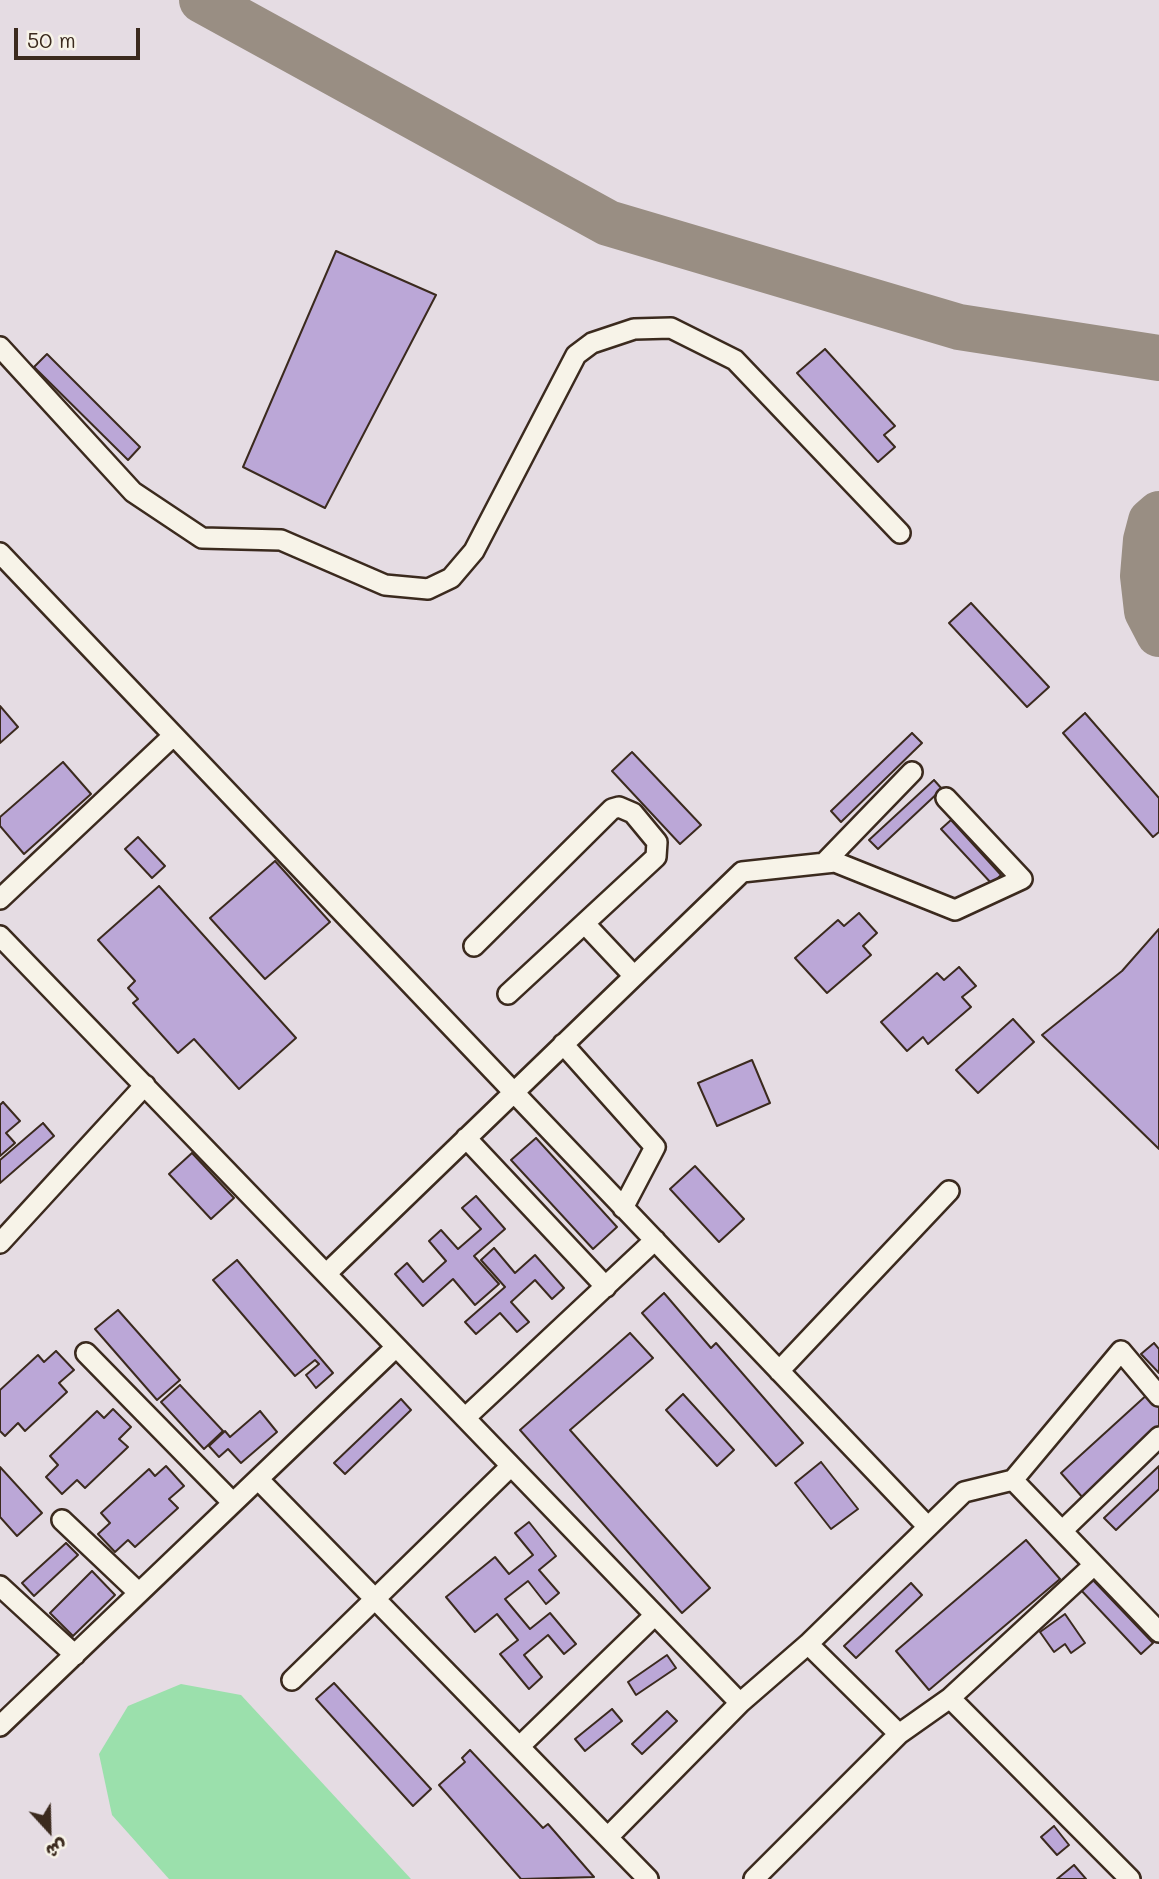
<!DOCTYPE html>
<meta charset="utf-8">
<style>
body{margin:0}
#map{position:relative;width:1159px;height:1879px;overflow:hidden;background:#f7f3e8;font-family:Mali,"Playpen Sans Arabic",sans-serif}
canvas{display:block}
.north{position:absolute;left:14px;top:1795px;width:70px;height:70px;-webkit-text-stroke:5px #f7f3e8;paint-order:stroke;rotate:158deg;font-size:19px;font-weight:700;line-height:28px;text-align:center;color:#3b2a1e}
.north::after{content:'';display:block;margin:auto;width:24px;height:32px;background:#3b2a1e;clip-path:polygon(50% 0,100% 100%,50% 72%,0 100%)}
.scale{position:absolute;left:14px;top:28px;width:126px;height:32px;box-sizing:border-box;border:4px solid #3b2a1e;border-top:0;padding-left:9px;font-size:21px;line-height:24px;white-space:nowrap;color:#3b2a1e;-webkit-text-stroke:5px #f7f3e8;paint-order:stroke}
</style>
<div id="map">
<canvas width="1159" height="1879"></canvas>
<div class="north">ش</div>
<div class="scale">50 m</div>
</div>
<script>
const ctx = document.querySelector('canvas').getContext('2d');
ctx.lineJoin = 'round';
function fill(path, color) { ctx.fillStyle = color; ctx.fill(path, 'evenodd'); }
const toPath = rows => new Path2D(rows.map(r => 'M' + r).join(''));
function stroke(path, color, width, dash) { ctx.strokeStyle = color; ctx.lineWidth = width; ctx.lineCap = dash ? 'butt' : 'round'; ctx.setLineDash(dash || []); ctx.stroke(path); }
fill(toPath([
 [0,0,1159,0,1159,1879,0,1879]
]), '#e5dce3');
fill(toPath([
 [181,1684,241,1695,411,1879,169,1879,112,1815,99,1754,128,1706]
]), '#9be0ac');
stroke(toPath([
 [202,0,608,223,959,327,1159,358],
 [1159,514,1151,521,1146,540,1143,576,1147,611,1159,634]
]), '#998e83', 46);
const building = toPath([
 [336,251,436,295,325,508,243,467,336,251],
 [825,349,895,426,884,435,895,447,878,462,797,373,825,349],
 [47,354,140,447,128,460,34,367,47,354],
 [971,603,1049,687,1027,707,949,623,971,603],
 [0,706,18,727,0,743,0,706],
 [1085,713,1159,798,1159,832,1153,837,1063,733,1085,713],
 [912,733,922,743,841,822,831,811,912,733],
 [632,752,701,825,680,844,612,771,632,752],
 [63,762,91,794,24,854,0,826,0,817,63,762],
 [934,780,942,789,878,849,869,840,934,780],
 [951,820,1001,875,992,884,941,829,951,820],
 [138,837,165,866,152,878,125,849,138,837],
 [275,861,330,922,265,979,210,918,275,861],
 [159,886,296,1038,239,1089,194,1039,178,1053,133,1003,138,999,128,988,135,981,98,940,159,886],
 [859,913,877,933,863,946,871,955,827,993,795,958,838,920,844,926,859,913],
 [1159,929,1159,1149,1042,1035,1122,971,1159,929],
 [959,967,976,986,962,997,971,1007,928,1044,923,1037,907,1051,881,1022,937,973,944,980,959,967],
 [1013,1019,1034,1042,978,1093,956,1070,1013,1019],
 [752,1060,770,1103,717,1126,698,1083,752,1060],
 [3,1102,20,1121,6,1133,15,1143,0,1156,0,1105,3,1102],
 [43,1123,54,1136,0,1183,0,1160,43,1123],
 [536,1138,617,1227,593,1249,511,1160,536,1138],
 [192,1153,234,1198,211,1219,169,1174,192,1153],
 [695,1166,744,1219,719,1242,670,1189,695,1166],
 [476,1196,505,1229,474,1256,499,1284,475,1305,453,1279,423,1306,395,1274,407,1263,423,1282,446,1261,429,1241,441,1230,458,1249,481,1229,462,1208,476,1196],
 [494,1248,515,1273,535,1255,564,1288,552,1299,535,1280,511,1302,529,1322,517,1332,500,1313,476,1334,465,1322,505,1287,481,1260,494,1248],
 [237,1260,333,1373,316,1388,306,1375,319,1364,315,1360,295,1376,213,1280,237,1260],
 [664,1293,711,1348,716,1343,803,1443,776,1466,642,1313,664,1293],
 [118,1310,180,1380,157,1400,95,1329,118,1310],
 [630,1333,653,1358,570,1430,710,1588,682,1613,520,1430,630,1333],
 [1154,1343,1159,1349,1159,1373,1141,1354,1154,1343],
 [56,1351,74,1370,59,1383,67,1392,25,1431,18,1423,5,1436,0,1431,0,1390,38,1355,44,1362,56,1351],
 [180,1385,223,1431,204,1449,161,1402,180,1385],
 [1150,1392,1159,1401,1159,1429,1083,1498,1061,1473,1150,1392],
 [683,1394,734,1450,717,1466,666,1410,683,1394],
 [401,1399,411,1410,345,1474,334,1463,401,1399],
 [113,1409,131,1427,119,1439,128,1447,85,1488,77,1480,62,1494,46,1477,58,1465,50,1456,97,1411,104,1418,113,1409],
 [260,1411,277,1432,241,1463,228,1449,219,1457,209,1446,225,1431,230,1437,260,1411],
 [821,1462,858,1509,831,1529,795,1483,821,1462],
 [166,1466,184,1486,169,1499,178,1508,135,1547,128,1540,115,1552,98,1534,110,1523,101,1513,149,1469,155,1476,166,1466],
 [1159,1466,1159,1489,1116,1530,1104,1518,1159,1466],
 [0,1467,42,1513,17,1536,0,1517,0,1467],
 [529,1522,556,1556,539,1570,559,1593,546,1604,528,1581,505,1599,530,1629,550,1613,576,1644,564,1654,548,1635,524,1655,542,1677,529,1689,500,1654,518,1640,497,1614,475,1632,446,1597,495,1557,509,1574,533,1555,515,1533,529,1522],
 [1026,1540,1060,1579,929,1690,896,1651,1026,1540],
 [66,1543,78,1555,34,1596,22,1583,66,1543],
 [92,1571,115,1595,73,1636,50,1613,92,1571],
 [1091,1578,1153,1643,1141,1654,1080,1589,1091,1578],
 [911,1583,922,1595,856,1658,844,1646,911,1583],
 [1065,1614,1085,1643,1071,1653,1065,1644,1054,1652,1040,1632,1065,1614],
 [667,1655,676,1668,636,1695,628,1682,667,1655],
 [334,1683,431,1789,413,1806,316,1699,334,1683],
 [612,1709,622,1721,585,1751,575,1739,612,1709],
 [667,1711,677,1721,642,1754,632,1744,667,1711],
 [470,1750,543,1828,548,1824,594,1877,521,1879,439,1785,465,1762,462,1758,470,1750],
 [1054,1826,1069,1845,1057,1855,1041,1837,1054,1826],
 [1074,1865,1086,1879,1057,1879,1074,1865]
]);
fill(building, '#bba7d7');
stroke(building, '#3b2a1e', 2);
const minor = toPath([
 [0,347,133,492,202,538,281,540,385,585,428,589,451,578,474,551,576,355,592,343,634,329,671,328,735,360,900,533],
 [0,553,928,1527],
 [824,863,912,772],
 [0,899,173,736],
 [586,925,634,976],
 [0,936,740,1703],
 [474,946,612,809,619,807,633,813,657,842,656,857,508,994],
 [563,1044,655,1147,623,1208],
 [466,1138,606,1287],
 [0,1243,145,1085],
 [326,1274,742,872,835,862,955,910,1022,879,946,798],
 [86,1353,233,1503],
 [779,1371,949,1191],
 [465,1418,655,1240],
 [258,1479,648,1879],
 [1013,1480,1159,1632],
 [62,1520,139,1593],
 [1062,1531,1159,1437],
 [0,1586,75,1655],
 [808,1644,899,1734,950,1698,1130,1879],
 [292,1680,511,1466],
 [950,1698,1094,1565],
 [0,1726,396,1347],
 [520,1746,655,1615],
 [609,1836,740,1703,808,1644,964,1492,1013,1480,1121,1351,1159,1396],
 [754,1879,899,1734]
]);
stroke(minor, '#3b2a1e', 24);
stroke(minor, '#f7f3e8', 19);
</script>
